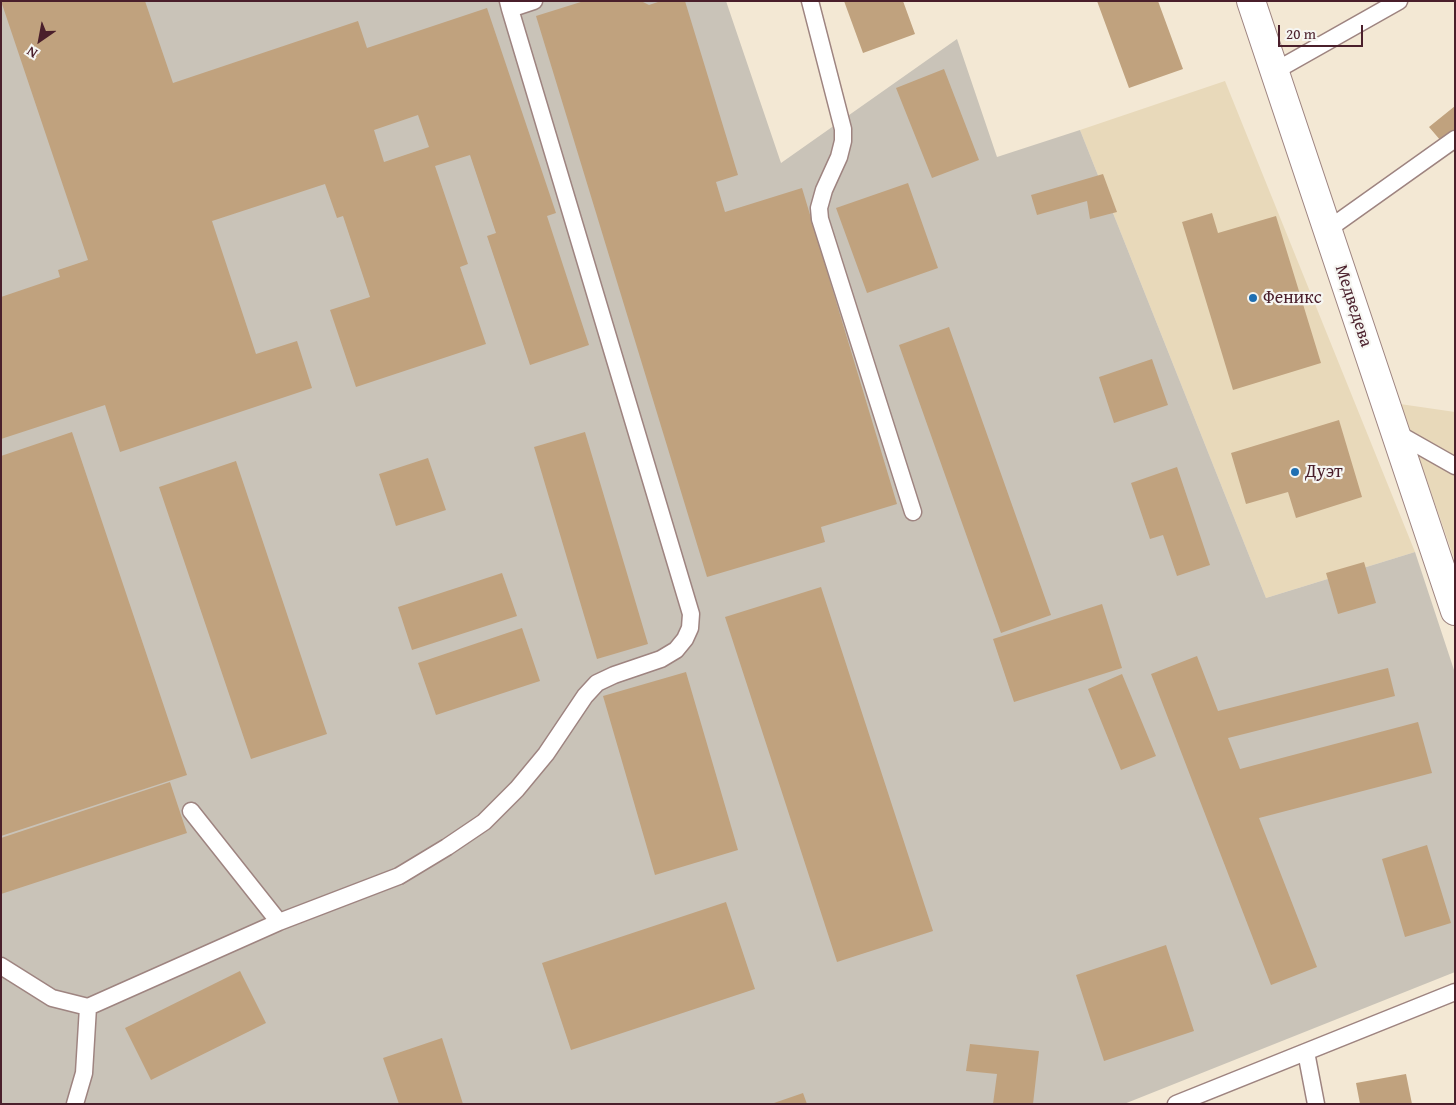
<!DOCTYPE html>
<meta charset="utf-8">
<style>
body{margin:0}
#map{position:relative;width:1456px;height:1105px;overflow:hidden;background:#f3e8d4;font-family:"Gentium Book Plus",serif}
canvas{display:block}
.frame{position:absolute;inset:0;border:2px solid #4a1f2b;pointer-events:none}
.north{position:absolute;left:15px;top:15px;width:50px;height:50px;-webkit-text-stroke:4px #f6f6f2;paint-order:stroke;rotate:213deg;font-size:14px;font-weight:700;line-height:20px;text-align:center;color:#4a1f2b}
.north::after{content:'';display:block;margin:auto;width:18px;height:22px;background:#4a1f2b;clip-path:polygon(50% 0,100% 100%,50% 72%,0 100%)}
.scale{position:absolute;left:1278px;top:25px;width:85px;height:22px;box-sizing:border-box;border:2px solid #4a1f2b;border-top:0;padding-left:6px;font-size:15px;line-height:18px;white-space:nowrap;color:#4a1f2b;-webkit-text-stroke:4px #f6f6f2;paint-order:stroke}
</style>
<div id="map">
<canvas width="1456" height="1105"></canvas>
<div class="frame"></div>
<div class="north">N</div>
<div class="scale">20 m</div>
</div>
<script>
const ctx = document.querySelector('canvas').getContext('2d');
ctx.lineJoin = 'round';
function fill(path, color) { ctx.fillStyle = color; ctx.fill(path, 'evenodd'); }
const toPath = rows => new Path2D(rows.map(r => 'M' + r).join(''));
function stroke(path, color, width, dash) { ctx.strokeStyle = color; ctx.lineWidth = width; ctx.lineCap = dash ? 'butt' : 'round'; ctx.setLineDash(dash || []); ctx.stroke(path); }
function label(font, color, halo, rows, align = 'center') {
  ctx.font = font + ' "Gentium Book Plus",serif'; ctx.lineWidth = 4.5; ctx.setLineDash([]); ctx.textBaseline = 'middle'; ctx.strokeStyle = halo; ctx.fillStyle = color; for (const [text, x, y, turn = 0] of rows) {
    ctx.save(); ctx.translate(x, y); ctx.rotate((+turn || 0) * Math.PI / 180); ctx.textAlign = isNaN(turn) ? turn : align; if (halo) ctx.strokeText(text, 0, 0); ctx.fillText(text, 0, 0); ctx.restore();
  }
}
fill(toPath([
 [1225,81,1415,552,1266,598,1080,130],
 [1400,404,1455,412,1455,561]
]), '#e8d9ba');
fill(toPath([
 [1,1,726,1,781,163,957,39,997,157,1080,130,1266,598,1415,552,1455,673,1455,972,1124,1104,1,1104]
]), '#c9c3b8');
fill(toPath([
 [1,1,145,1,173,83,358,21,367,48,487,8,556,213,547,216,589,345,530,365,487,236,496,233,470,155,435,166,468,264,460,267,486,344,356,387,330,310,370,297,343,216,337,218,325,184,212,221,256,354,297,341,312,388,120,452,105,405,1,439,1,297,60,277,58,270,88,260],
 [418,115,429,147,384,162,374,130],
 [584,1,641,1,649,5,661,1,685,1,738,175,716,182,725,212,802,188,897,504,821,527,825,542,707,577,536,16],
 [844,1,903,1,915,34,863,53],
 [1097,1,1158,1,1183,69,1129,88],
 [944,69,979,160,932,178,896,88],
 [1455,106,1455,129,1441,141,1429,127],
 [1103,174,1117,212,1090,219,1087,201,1037,215,1031,195],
 [908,183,938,268,867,293,836,208],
 [1212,213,1218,233,1276,216,1321,363,1233,390,1182,222],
 [949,327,1051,615,1001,633,899,345],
 [1152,359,1168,405,1114,423,1099,377],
 [1339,420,1362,497,1296,518,1288,492,1246,504,1231,453],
 [72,432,187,775,1,836,1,456],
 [585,432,648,644,597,659,534,447],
 [428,458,446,510,396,526,379,474],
 [236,461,327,734,251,759,159,487],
 [1177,467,1210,565,1177,576,1163,535,1150,539,1131,483],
 [1364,562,1376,603,1338,614,1326,573],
 [502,573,517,616,412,650,398,607],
 [821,587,933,931,837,962,725,617],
 [1102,604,1122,668,1014,702,993,639],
 [522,628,540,681,436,715,418,663],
 [1197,656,1218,711,1388,668,1395,696,1228,738,1240,769,1418,722,1432,773,1259,818,1317,967,1271,985,1151,674],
 [686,672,738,850,655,875,603,696],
 [1122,674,1156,756,1121,770,1088,689],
 [170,782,187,833,1,894,1,838],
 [1427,845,1451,923,1405,937,1382,859],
 [726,902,755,989,571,1050,542,963],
 [1166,945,1194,1031,1104,1061,1076,975],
 [240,971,266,1023,151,1080,125,1028],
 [442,1038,463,1104,399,1104,383,1058],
 [970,1044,1039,1051,1033,1104,993,1104,997,1074,966,1071],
 [1406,1074,1412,1104,1360,1104,1356,1083],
 [803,1093,807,1104,774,1104,774,1103]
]), '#c0a27e');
const lane = toPath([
 [508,1,510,9,534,1],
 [810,1,843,129,843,141,839,157,824,190,819,208,820,219,913,512],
 [1275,71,1399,1],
 [1327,230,1455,139],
 [1395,432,1455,466],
 [191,811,279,922],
 [1,966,52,998,88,1007],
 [1306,1052,1316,1104],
 [75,1104,84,1073,88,1007,279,922,399,876,447,847,484,822,517,789,546,754,585,696,597,683,614,675,661,659,676,650,685,639,690,628,691,614,510,9],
 [1176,1104,1455,992]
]);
const street = toPath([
 [1251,1,1455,611]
]);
stroke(lane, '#9e8480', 19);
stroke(street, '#9e8480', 30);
stroke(lane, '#fff', 16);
stroke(street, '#fff', 28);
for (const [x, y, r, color] of [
 [1253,298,5,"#1f6fb2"],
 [1295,472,5,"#1f6fb2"]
]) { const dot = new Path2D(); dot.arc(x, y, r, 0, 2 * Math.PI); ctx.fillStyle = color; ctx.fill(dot); stroke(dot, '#f6f6f2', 2); }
label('18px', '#4a1f2b', '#f6f6f2', [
 ["Феникс",1263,298],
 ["Дуэт",1305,472]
], 'left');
label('18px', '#4a1f2b', '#f6f6f2', [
 ["Медведева",1353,306,72]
]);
</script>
